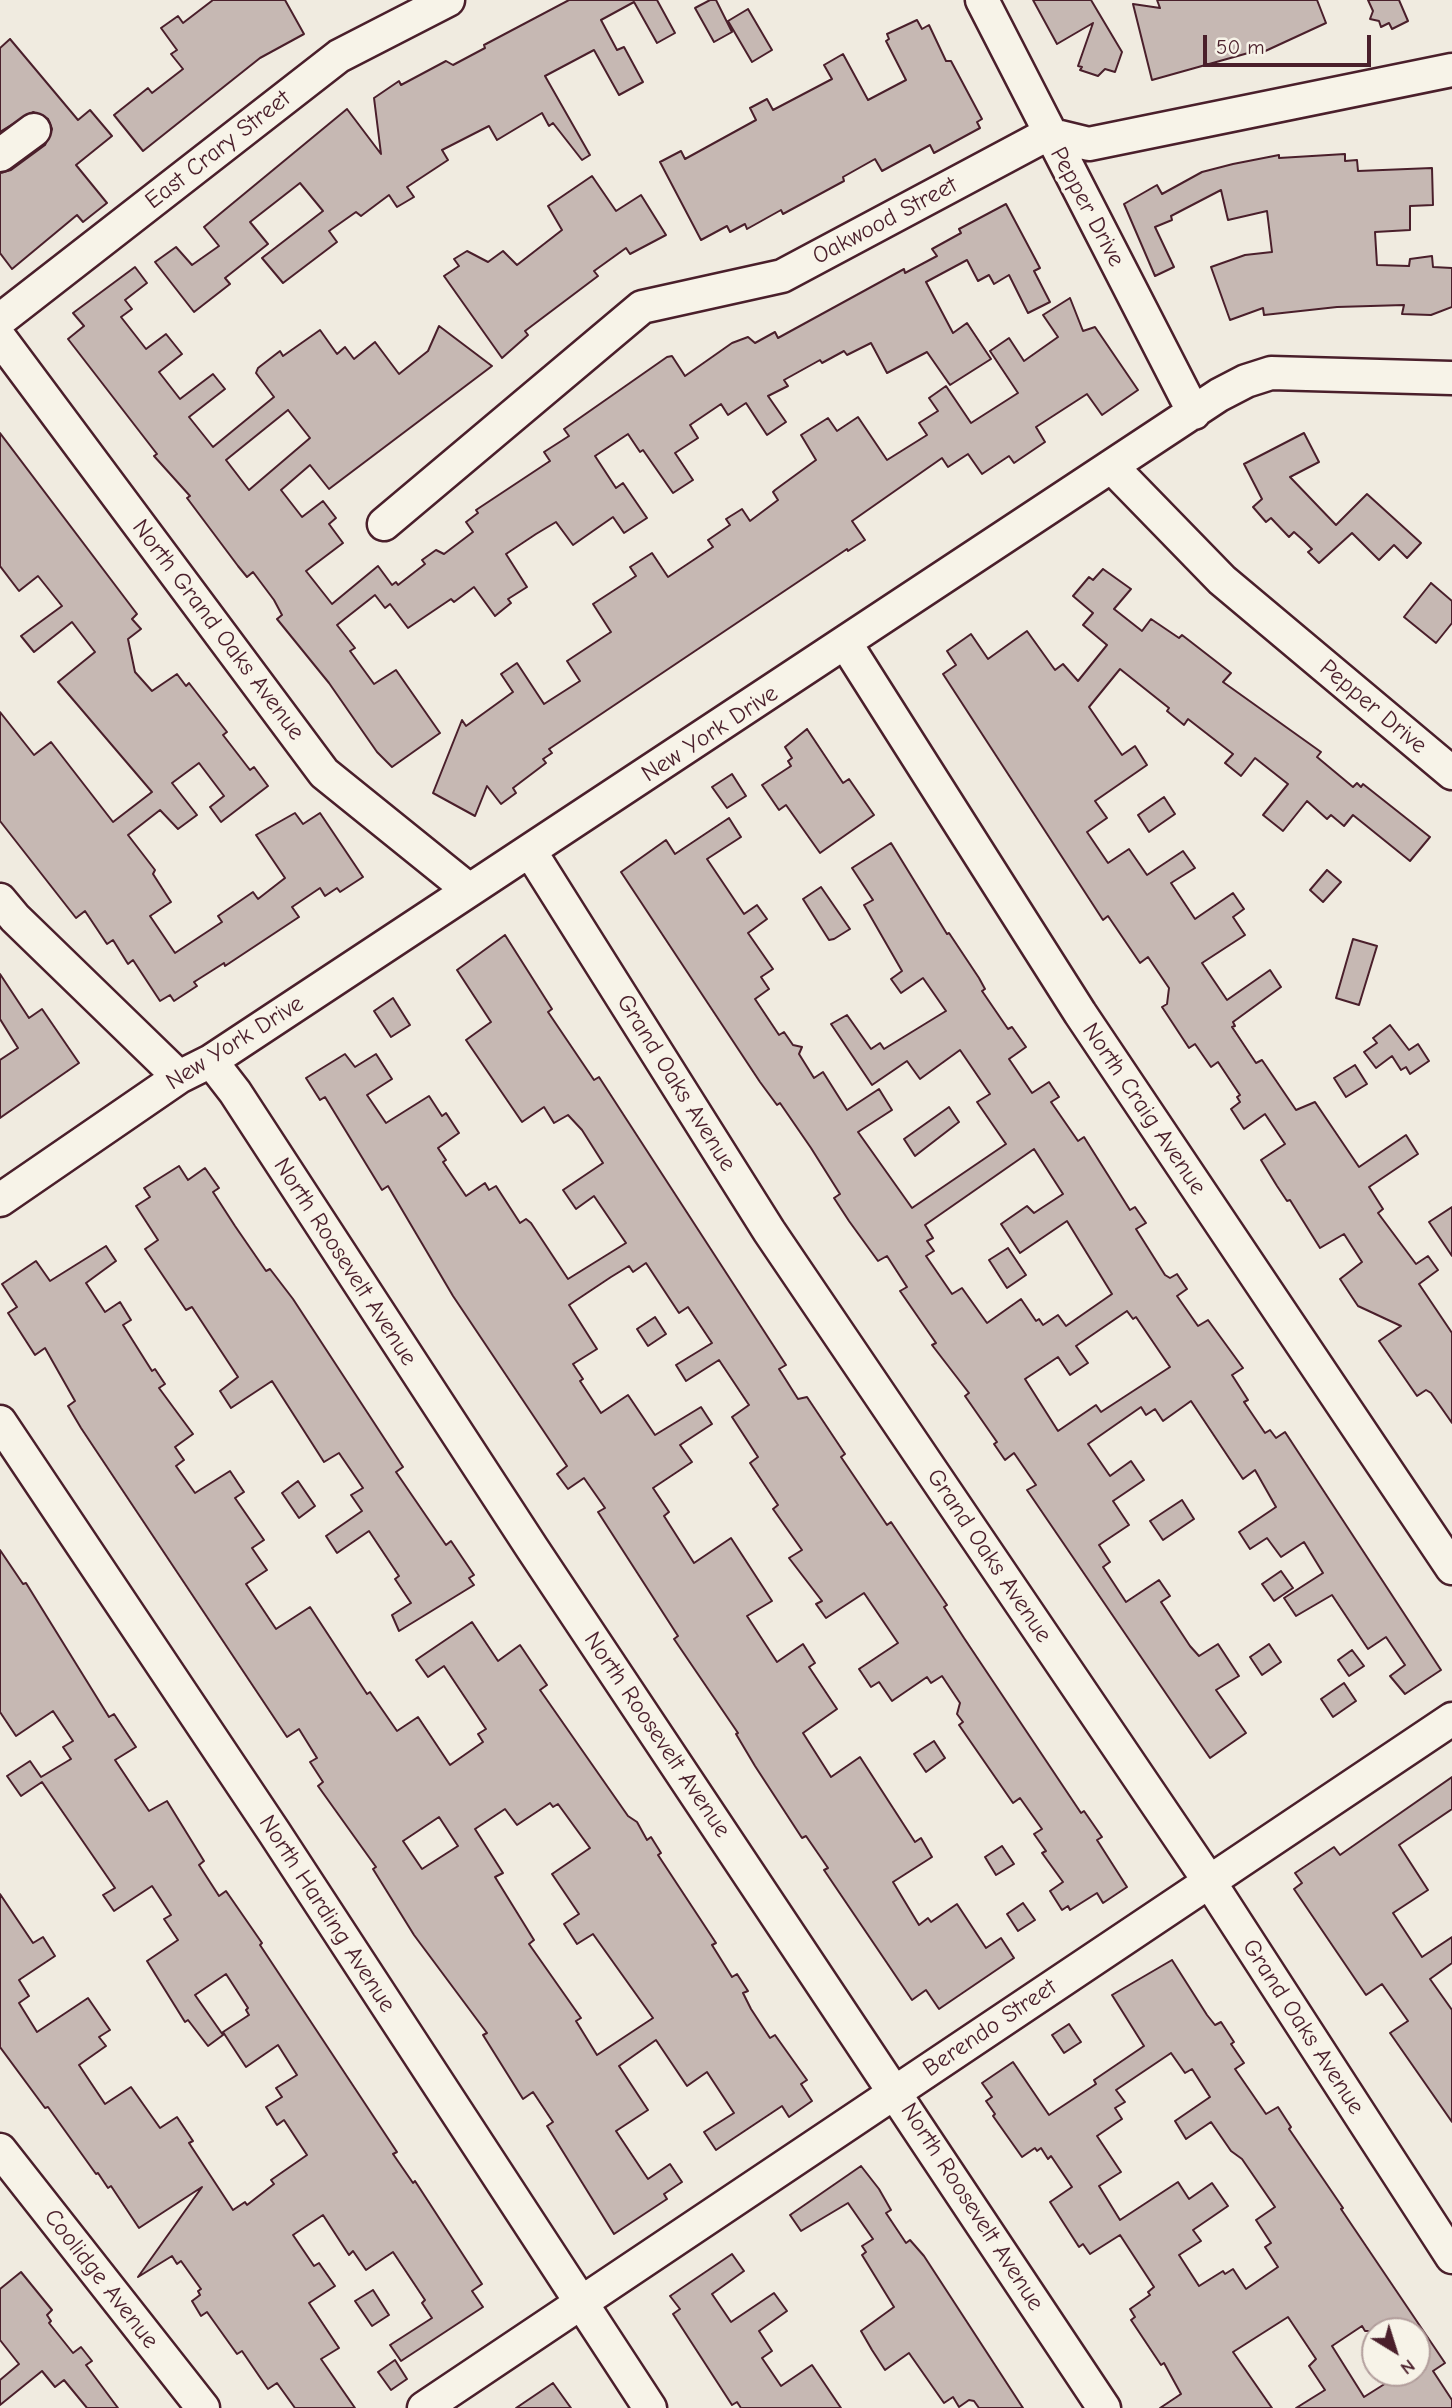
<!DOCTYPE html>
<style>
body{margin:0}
#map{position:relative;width:1452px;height:2408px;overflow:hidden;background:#f0ebe0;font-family:"Comic Neue",sans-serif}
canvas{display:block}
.north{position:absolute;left:1361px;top:2317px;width:70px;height:70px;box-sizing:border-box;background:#f7f3e8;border:2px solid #b29e9c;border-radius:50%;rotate:142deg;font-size:19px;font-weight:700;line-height:28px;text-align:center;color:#4a1f2b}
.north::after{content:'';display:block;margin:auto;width:24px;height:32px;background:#4a1f2b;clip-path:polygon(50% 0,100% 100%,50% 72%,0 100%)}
.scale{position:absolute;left:1203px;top:35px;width:168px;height:32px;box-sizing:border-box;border:4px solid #4a1f2b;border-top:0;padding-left:9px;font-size:21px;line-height:24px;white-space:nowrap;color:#4a1f2b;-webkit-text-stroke:5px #f7f3e8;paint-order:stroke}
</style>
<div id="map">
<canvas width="1452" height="2408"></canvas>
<div class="north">N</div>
<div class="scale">50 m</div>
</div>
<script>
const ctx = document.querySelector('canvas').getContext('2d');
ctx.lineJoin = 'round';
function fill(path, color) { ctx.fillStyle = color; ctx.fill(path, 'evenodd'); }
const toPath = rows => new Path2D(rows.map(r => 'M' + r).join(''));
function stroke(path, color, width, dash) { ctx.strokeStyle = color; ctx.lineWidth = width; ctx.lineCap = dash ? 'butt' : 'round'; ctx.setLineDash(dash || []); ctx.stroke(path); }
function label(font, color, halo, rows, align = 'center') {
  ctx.font = font + ' "Comic Neue",sans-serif'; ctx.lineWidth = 7; ctx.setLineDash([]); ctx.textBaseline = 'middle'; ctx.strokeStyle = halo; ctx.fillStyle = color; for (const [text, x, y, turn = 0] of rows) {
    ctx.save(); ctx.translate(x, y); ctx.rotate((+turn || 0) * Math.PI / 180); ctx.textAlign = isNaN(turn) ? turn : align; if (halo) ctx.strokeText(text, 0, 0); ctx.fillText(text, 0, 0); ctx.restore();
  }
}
const building = toPath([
 [213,0,285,0,304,34,260,58,143,151,114,115,148,88,152,93,183,69,171,54,177,50,161,28,178,16,183,23,213,0],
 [569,0,657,0,675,33,657,43,634,2,601,20,617,50,624,47,643,82,619,95,594,50,545,76,590,155,582,160,553,123,549,126,542,113,497,140,489,126,442,150,448,160,407,187,414,197,397,207,389,195,361,216,356,212,329,231,337,242,283,283,262,258,323,211,300,183,250,222,268,244,225,278,230,284,194,312,155,262,176,247,192,265,219,246,204,227,347,109,381,154,374,98,399,81,401,85,446,61,453,65,485,48,484,45,569,0],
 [710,0,716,0,732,32,714,42,695,8,710,0],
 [1033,0,1091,0,1122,52,1115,72,1105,69,1098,76,1080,70,1082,67,1078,66,1093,23,1057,44,1033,0],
 [1157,0,1317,0,1326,23,1261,53,1259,50,1152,80,1133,4,1160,8,1157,0],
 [1368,0,1399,0,1408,21,1392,29,1389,23,1381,27,1379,21,1370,19,1373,11,1368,0],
 [748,9,772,50,752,62,728,21,748,9],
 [917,20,922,29,929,25,946,61,951,61,982,119,977,122,980,128,934,153,930,145,882,171,875,159,843,177,844,181,783,214,781,210,747,229,745,224,730,232,727,226,701,240,660,162,681,151,685,159,756,120,750,108,767,99,773,110,832,79,824,65,843,54,868,100,906,80,886,41,889,39,887,34,917,20],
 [10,39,78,120,90,110,112,136,76,165,107,203,83,222,77,215,12,269,0,253,0,173,11,170,45,145,52,129,48,119,33,112,0,132,0,48,10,39],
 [1345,154,1345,161,1357,160,1358,171,1432,168,1433,205,1410,206,1410,230,1375,232,1377,265,1409,266,1410,259,1432,256,1433,267,1452,268,1452,307,1431,315,1402,314,1404,305,1337,307,1264,315,1263,308,1230,320,1211,267,1245,255,1272,252,1267,211,1228,220,1221,190,1171,216,1172,220,1155,227,1174,267,1155,276,1124,204,1157,185,1162,194,1202,172,1233,164,1279,155,1279,158,1345,154],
 [592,176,616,211,641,195,666,235,630,254,626,248,594,271,598,276,525,331,528,335,502,358,444,276,459,266,454,259,467,251,488,262,503,251,517,265,562,230,548,206,592,176],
 [1006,204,1040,268,1034,271,1050,302,1028,313,1009,275,994,284,989,275,978,281,967,260,926,282,953,333,967,323,991,359,950,385,927,352,887,373,871,343,847,355,844,351,822,363,820,360,784,380,788,386,768,396,786,422,767,435,746,403,728,415,721,404,690,425,698,438,675,453,693,480,673,493,643,450,640,452,628,434,595,456,616,488,623,483,647,518,624,533,613,517,573,545,556,522,536,534,506,554,527,587,508,599,511,603,495,616,474,587,454,602,451,599,408,628,390,604,385,608,375,595,337,625,355,648,350,651,374,684,396,670,440,733,392,767,377,752,329,683,277,619,282,615,274,600,253,572,247,577,238,566,187,498,190,496,154,456,157,454,68,339,84,326,73,313,135,267,147,283,125,300,132,309,121,317,146,349,166,334,182,354,159,372,180,399,213,374,225,389,189,417,213,447,274,397,256,373,258,368,280,351,283,356,320,330,337,354,345,347,354,359,375,342,399,374,428,351,439,326,492,366,329,489,310,465,281,490,302,517,323,501,336,518,329,524,343,543,306,571,332,604,378,566,392,585,396,582,398,585,425,564,422,560,436,550,444,554,473,532,466,522,478,513,476,510,550,461,544,452,569,436,564,429,667,357,672,356,685,376,732,343,748,337,755,343,775,332,778,338,904,269,905,273,937,256,932,249,961,233,959,229,1006,204],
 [288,410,310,438,249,490,226,460,288,410],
 [1070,298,1083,331,1095,327,1138,390,1102,415,1087,394,1036,427,1045,442,1014,463,1009,456,982,474,968,454,948,467,942,458,852,521,865,540,848,551,847,549,549,749,552,753,543,759,546,763,513,788,516,793,501,804,487,786,475,816,433,793,462,720,466,726,513,692,501,674,517,663,544,704,580,681,567,661,611,632,593,604,636,576,630,567,652,553,668,577,713,547,708,540,730,525,726,519,742,509,750,521,778,500,773,492,775,490,816,460,801,435,828,418,837,431,858,417,887,460,927,435,919,423,938,411,929,398,946,386,971,423,1018,393,990,351,1009,338,1024,361,1058,337,1043,315,1070,298],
 [0,433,137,614,132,619,141,629,128,639,135,672,152,691,177,674,186,686,189,683,227,732,223,735,250,770,254,767,268,786,221,822,210,807,224,796,199,763,172,783,197,815,178,829,160,810,128,835,155,870,153,874,171,902,150,916,175,953,222,922,218,916,253,892,258,899,285,878,256,835,295,813,303,824,320,813,363,877,340,892,337,888,325,896,320,888,292,907,299,917,225,966,224,963,194,982,197,986,174,1001,170,995,160,1001,133,960,128,964,113,940,107,944,85,911,76,918,0,821,0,712,34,755,51,742,113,822,152,792,58,682,95,652,72,622,34,652,21,636,62,606,38,576,19,591,0,566,0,433],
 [1304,433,1319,462,1290,477,1336,525,1367,494,1421,543,1407,558,1394,545,1379,560,1352,533,1319,563,1308,552,1312,549,1304,541,1294,532,1289,537,1271,518,1266,522,1253,507,1262,499,1244,464,1304,433],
 [1103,569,1131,589,1114,609,1142,631,1151,619,1179,638,1182,635,1231,673,1223,682,1321,752,1317,757,1353,787,1357,783,1361,787,1363,784,1430,837,1410,861,1353,815,1344,826,1331,815,1327,819,1307,801,1283,831,1263,815,1288,784,1255,758,1241,776,1225,763,1233,754,1188,719,1184,725,1167,711,1169,708,1120,669,1089,707,1122,755,1135,746,1147,765,1095,801,1107,818,1087,832,1108,863,1129,849,1147,875,1183,851,1195,868,1171,883,1195,919,1233,893,1244,909,1233,917,1245,935,1202,963,1227,1000,1270,970,1281,987,1233,1022,1235,1026,1232,1027,1256,1063,1262,1060,1296,1110,1315,1102,1359,1167,1406,1135,1418,1154,1369,1187,1383,1209,1378,1213,1416,1264,1428,1256,1438,1270,1419,1284,1452,1333,1452,1423,1431,1393,1426,1390,1417,1396,1379,1341,1401,1326,1358,1306,1340,1279,1362,1262,1344,1234,1320,1248,1290,1200,1287,1201,1277,1186,1261,1160,1285,1144,1265,1114,1244,1129,1231,1109,1240,1102,1237,1097,1240,1095,1218,1062,1211,1067,1195,1044,1189,1048,1162,1007,1167,1004,1169,988,1148,957,1140,963,1108,916,1103,920,943,674,956,665,947,651,971,634,988,659,1027,631,1055,670,1063,664,1078,681,1107,645,1083,625,1093,613,1073,596,1089,577,1093,580,1103,569],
 [1431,583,1452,601,1452,623,1436,643,1404,617,1431,583],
 [807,729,843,783,849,779,874,815,820,853,786,805,779,810,762,785,791,766,788,761,792,758,785,747,807,729],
 [732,774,746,796,727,808,712,787,732,774],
 [1164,797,1175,814,1149,832,1138,815,1164,797],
 [729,818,741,837,707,859,744,914,757,905,767,919,748,933,773,969,761,977,769,989,755,999,779,1035,784,1032,793,1045,802,1047,799,1054,814,1078,823,1072,847,1110,879,1089,892,1110,858,1132,912,1208,1006,1144,977,1102,990,1094,960,1050,920,1079,907,1061,872,1085,831,1024,847,1015,871,1049,880,1043,884,1049,946,1011,923,978,901,993,891,979,902,971,864,905,873,900,852,868,891,843,947,934,949,933,979,978,985,989,982,991,1008,1029,1012,1027,1026,1047,1009,1059,1032,1093,1049,1082,1059,1097,1051,1102,1078,1141,1084,1137,1130,1210,1135,1207,1146,1223,1136,1229,1165,1275,1170,1278,1177,1274,1187,1289,1177,1296,1198,1326,1208,1320,1243,1368,1232,1375,1248,1400,1244,1402,1265,1433,1270,1430,1276,1438,1285,1432,1441,1670,1405,1694,1390,1676,1405,1665,1386,1637,1368,1649,1332,1595,1296,1616,1284,1598,1323,1573,1304,1542,1281,1557,1267,1538,1250,1549,1239,1532,1276,1507,1255,1470,1243,1479,1191,1401,1163,1421,1155,1409,1146,1415,1141,1407,1088,1444,1110,1476,1131,1461,1144,1480,1113,1501,1129,1525,1099,1545,1110,1562,1103,1567,1126,1602,1159,1580,1170,1596,1161,1602,1190,1646,1199,1656,1218,1644,1239,1676,1216,1690,1246,1733,1210,1758,1027,1490,1036,1485,1014,1453,1005,1460,994,1444,997,1442,965,1396,969,1393,932,1345,936,1343,900,1291,907,1287,887,1256,878,1261,849,1221,834,1198,840,1194,811,1148,780,1103,777,1105,760,1082,621,872,666,840,675,854,729,818],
 [1034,1149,1063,1194,1034,1213,1027,1206,1001,1224,1020,1253,1067,1221,1112,1294,1066,1326,1058,1315,1043,1325,1039,1319,1036,1321,1021,1299,987,1323,962,1288,952,1294,926,1256,934,1251,927,1241,933,1238,925,1225,1034,1149],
 [1127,1311,1133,1319,1136,1317,1170,1367,1101,1412,1096,1405,1058,1431,1025,1379,1058,1357,1070,1375,1088,1363,1076,1346,1127,1311],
 [1327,870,1341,882,1323,902,1310,890,1327,870],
 [821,887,850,929,834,939,829,940,803,899,821,887],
 [505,935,552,1009,548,1012,594,1080,599,1077,786,1365,779,1369,798,1399,807,1397,845,1454,841,1457,887,1525,891,1522,947,1605,944,1607,964,1638,1081,1813,1084,1811,1102,1837,1097,1840,1127,1887,1103,1903,1097,1893,1070,1910,1068,1906,1062,1910,1050,1891,1063,1882,1042,1853,1046,1851,1034,1834,1042,1829,1020,1798,1013,1803,959,1725,963,1722,957,1714,960,1703,942,1676,931,1683,927,1677,892,1701,879,1682,871,1687,859,1669,898,1643,864,1593,826,1618,816,1604,822,1601,789,1558,802,1550,773,1509,778,1505,750,1463,758,1457,732,1417,749,1405,719,1360,686,1381,676,1365,712,1343,688,1307,679,1313,646,1263,633,1272,629,1266,611,1277,569,1305,597,1349,573,1364,583,1379,580,1381,601,1413,628,1395,655,1435,701,1407,712,1424,680,1445,692,1462,653,1488,669,1512,664,1516,694,1563,731,1538,772,1601,747,1616,777,1662,803,1644,815,1663,809,1667,837,1709,803,1733,831,1777,860,1757,915,1842,921,1838,932,1857,893,1882,919,1925,928,1918,931,1922,957,1904,986,1948,1001,1938,1014,1958,939,2009,926,1990,912,2000,885,1960,824,1870,828,1868,806,1836,802,1838,755,1766,736,1734,738,1733,674,1639,678,1636,598,1512,605,1508,584,1478,568,1489,557,1474,567,1466,453,1296,388,1186,382,1190,325,1097,320,1100,306,1078,345,1054,355,1067,376,1054,392,1079,367,1095,386,1123,429,1096,442,1116,446,1113,459,1133,438,1148,446,1160,443,1162,466,1196,485,1183,489,1190,496,1186,520,1223,526,1219,531,1223,568,1279,626,1243,594,1196,576,1209,563,1190,603,1163,582,1130,568,1115,554,1123,544,1107,522,1122,466,1040,491,1022,457,970,505,935],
 [1353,939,1377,946,1359,1005,1336,998,1353,939],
 [0,974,29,1018,42,1009,79,1063,0,1118,0,1060,18,1048,0,1019,0,974],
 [393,998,410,1025,391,1037,374,1011,393,998],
 [1390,1025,1409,1050,1418,1044,1429,1061,1410,1074,1406,1067,1401,1070,1392,1056,1376,1068,1364,1052,1377,1043,1373,1038,1390,1025],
 [1355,1065,1367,1084,1346,1097,1334,1078,1355,1065],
 [949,1107,959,1122,915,1156,904,1139,949,1107],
 [179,1166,188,1180,205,1168,219,1188,213,1192,235,1226,266,1271,270,1269,293,1299,403,1467,396,1472,446,1545,451,1541,474,1575,469,1578,474,1585,399,1631,392,1615,411,1603,395,1579,399,1576,369,1531,337,1553,326,1536,362,1511,351,1495,363,1488,339,1453,324,1462,272,1381,231,1408,220,1391,238,1377,192,1307,186,1310,145,1249,158,1240,136,1206,150,1197,144,1188,179,1166],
 [1452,1207,1452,1256,1429,1222,1452,1207],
 [106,1246,116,1261,86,1283,105,1312,120,1302,131,1320,123,1325,152,1371,155,1369,165,1384,159,1388,193,1434,175,1447,184,1460,176,1466,195,1493,230,1471,244,1492,235,1498,264,1540,252,1548,267,1570,246,1584,276,1629,310,1607,367,1694,370,1692,397,1731,418,1717,450,1765,483,1742,478,1734,486,1729,444,1666,428,1677,416,1660,472,1622,498,1661,520,1645,547,1685,540,1690,628,1816,637,1822,647,1840,651,1837,661,1853,658,1855,716,1943,712,1945,732,1977,737,1974,748,1991,743,1993,751,2009,770,2038,775,2035,807,2080,801,2084,812,2101,789,2117,782,2106,716,2150,704,2132,734,2113,707,2072,687,2086,656,2040,619,2066,648,2110,616,2131,648,2179,670,2164,682,2182,664,2194,667,2199,614,2234,547,2126,553,2122,533,2092,523,2099,483,2035,487,2033,414,1935,373,1869,376,1867,318,1786,323,1782,310,1762,317,1758,299,1729,287,1737,81,1428,68,1406,75,1401,45,1348,35,1355,8,1313,17,1307,2,1284,36,1261,50,1281,106,1246],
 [550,1803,553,1807,558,1804,590,1848,552,1874,579,1914,564,1924,577,1944,593,1934,653,2018,597,2055,576,2021,581,2018,529,1944,534,1940,495,1877,503,1873,475,1829,505,1809,517,1825,550,1803],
 [439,1817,458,1846,422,1869,403,1841,439,1817],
 [1008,1248,1026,1275,1007,1288,989,1260,1008,1248],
 [655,1317,666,1334,648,1346,637,1329,655,1317],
 [298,1481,315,1506,299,1518,282,1493,298,1481],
 [1182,1500,1194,1519,1163,1540,1150,1521,1182,1500],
 [0,1550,23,1584,26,1583,109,1717,114,1714,136,1747,115,1760,149,1811,167,1801,204,1861,199,1865,219,1896,226,1891,262,1943,260,1945,397,2152,393,2154,413,2183,415,2181,482,2284,472,2291,483,2307,401,2361,390,2345,432,2318,422,2303,425,2300,393,2252,366,2270,353,2251,349,2255,323,2215,293,2235,314,2266,319,2263,335,2286,309,2303,339,2348,321,2359,355,2408,295,2408,277,2383,268,2389,242,2351,237,2354,207,2312,201,2316,192,2301,200,2295,198,2291,201,2289,181,2261,177,2264,172,2256,138,2277,202,2187,139,2228,111,2186,108,2188,98,2173,96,2174,48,2107,45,2108,0,2047,0,1894,33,1943,43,1937,55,1956,19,1980,29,1996,19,2003,37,2032,88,1998,110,2030,99,2037,106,2046,79,2065,105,2104,131,2087,160,2128,177,2117,193,2141,189,2143,233,2210,245,2202,247,2205,274,2184,271,2180,307,2155,284,2120,277,2125,266,2107,282,2097,276,2088,297,2075,278,2045,246,2067,223,2032,249,2015,246,2010,248,2008,226,1974,195,1995,223,2035,208,2046,188,2020,185,2022,147,1961,178,1940,164,1919,171,1915,152,1886,114,1911,103,1895,115,1888,42,1782,21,1796,7,1776,30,1761,41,1777,71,1759,63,1747,73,1741,53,1711,16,1736,0,1712,0,1550],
 [1281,1571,1293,1588,1274,1601,1262,1584,1281,1571],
 [1269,1644,1281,1662,1262,1675,1250,1657,1269,1644],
 [1352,1650,1364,1666,1349,1676,1338,1660,1352,1650],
 [1344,1683,1356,1701,1333,1717,1321,1699,1344,1683],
 [934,1741,945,1758,926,1772,914,1754,934,1741],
 [1452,1777,1452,1809,1399,1845,1428,1890,1393,1913,1422,1957,1452,1937,1452,1963,1430,1979,1452,2010,1452,2122,1390,2033,1408,2021,1382,1984,1366,1995,1294,1889,1302,1883,1295,1873,1334,1847,1340,1855,1452,1777],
 [1002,1846,1014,1864,996,1875,985,1857,1002,1846],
 [1023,1903,1035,1920,1018,1931,1007,1914,1023,1903],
 [1172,1960,1207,2015,1215,2025,1221,2022,1234,2042,1231,2044,1244,2063,1235,2069,1266,2114,1278,2107,1291,2127,1289,2129,1343,2208,1341,2209,1445,2363,1433,2371,1452,2400,1452,2408,1296,2408,1325,2390,1309,2366,1316,2359,1288,2317,1233,2352,1272,2408,1160,2408,1181,2394,1164,2363,1161,2365,1131,2320,1135,2317,1130,2309,1150,2295,1148,2292,1154,2287,1120,2235,1090,2254,1083,2244,1079,2247,1050,2202,1072,2187,1051,2156,1048,2159,1041,2148,1037,2151,1035,2148,1022,2157,993,2116,995,2114,986,2101,992,2097,982,2083,1013,2062,1049,2115,1096,2084,1094,2080,1144,2046,1112,1995,1172,1960],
 [1171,2053,1185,2073,1192,2069,1210,2097,1175,2121,1186,2139,1211,2122,1231,2151,1242,2159,1275,2207,1256,2220,1271,2243,1265,2247,1278,2267,1246,2289,1233,2269,1225,2274,1223,2271,1199,2286,1179,2255,1201,2241,1193,2230,1228,2206,1212,2183,1189,2199,1178,2182,1120,2220,1099,2186,1121,2172,1097,2136,1122,2119,1115,2108,1125,2102,1116,2090,1171,2053],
 [1362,2326,1365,2331,1417,2331,1417,2373,1402,2373,1364,2397,1332,2346,1362,2326],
 [1069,2024,1081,2042,1064,2053,1052,2035,1069,2024],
 [861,2166,879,2189,891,2210,886,2213,906,2243,910,2240,924,2256,1023,2408,979,2408,974,2401,969,2400,959,2407,953,2397,944,2403,909,2353,885,2370,872,2350,861,2331,894,2307,862,2255,866,2252,862,2246,873,2239,848,2203,801,2231,790,2215,861,2166],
 [732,2254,744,2271,712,2294,731,2322,774,2293,787,2311,759,2331,772,2351,762,2358,781,2386,812,2365,841,2408,741,2408,737,2402,732,2405,673,2314,680,2309,670,2296,732,2254],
 [21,2272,52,2310,47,2315,51,2321,49,2323,73,2353,81,2347,92,2361,86,2365,118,2408,87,2408,64,2380,55,2387,42,2371,0,2405,0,2380,19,2364,0,2340,0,2289,21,2272],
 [373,2290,389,2315,372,2326,355,2301,373,2290],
 [395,2360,407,2379,391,2390,378,2372,395,2360],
 [553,2383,571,2408,516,2408,553,2383]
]);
fill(building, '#c6b8b3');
stroke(building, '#4a1f2b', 2);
const minor = toPath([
 [982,0,1194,413],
 [0,155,34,130],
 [0,320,339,56,448,0],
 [0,338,324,773,469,890],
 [1112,467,1222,580,1452,773],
 [384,524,642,307,782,276,1048,134,1089,144,1452,70],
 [846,644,1080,1013,1452,1568],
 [530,851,769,1231,1209,1881,1452,2257],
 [0,900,15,918,179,1077],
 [211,1061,235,1092,532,1548,1104,2408],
 [0,1200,179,1077,211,1061,1219,395,1246,381,1271,373,1452,378],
 [0,1422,274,1832,650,2408],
 [0,2150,203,2408],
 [424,2408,1452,1719]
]);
stroke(minor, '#4a1f2b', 37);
stroke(minor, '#f7f3e8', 32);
label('24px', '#4a1f2b', '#f7f3e8', [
 ["East Crary Street",218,150,-38],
 ["Pepper Drive",1087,207,62],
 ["Oakwood Street",885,221,-28],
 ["North Grand Oaks Avenue",218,630,53],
 ["Pepper Drive",1373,707,40],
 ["New York Drive",710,734,-33],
 ["New York Drive",235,1043,-32],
 ["Grand Oaks Avenue",676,1083,58],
 ["North Craig Avenue",1144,1109,56],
 ["North Roosevelt Avenue",345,1262,57],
 ["Grand Oaks Avenue",989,1556,56],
 ["North Roosevelt Avenue",657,1735,56],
 ["North Harding Avenue",327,1914,57],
 ["Grand Oaks Avenue",1303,2027,57],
 ["Berendo Street",990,2028,-34],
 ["North Roosevelt Avenue",972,2207,57],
 ["Coolidge Avenue",101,2279,52]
]);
</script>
